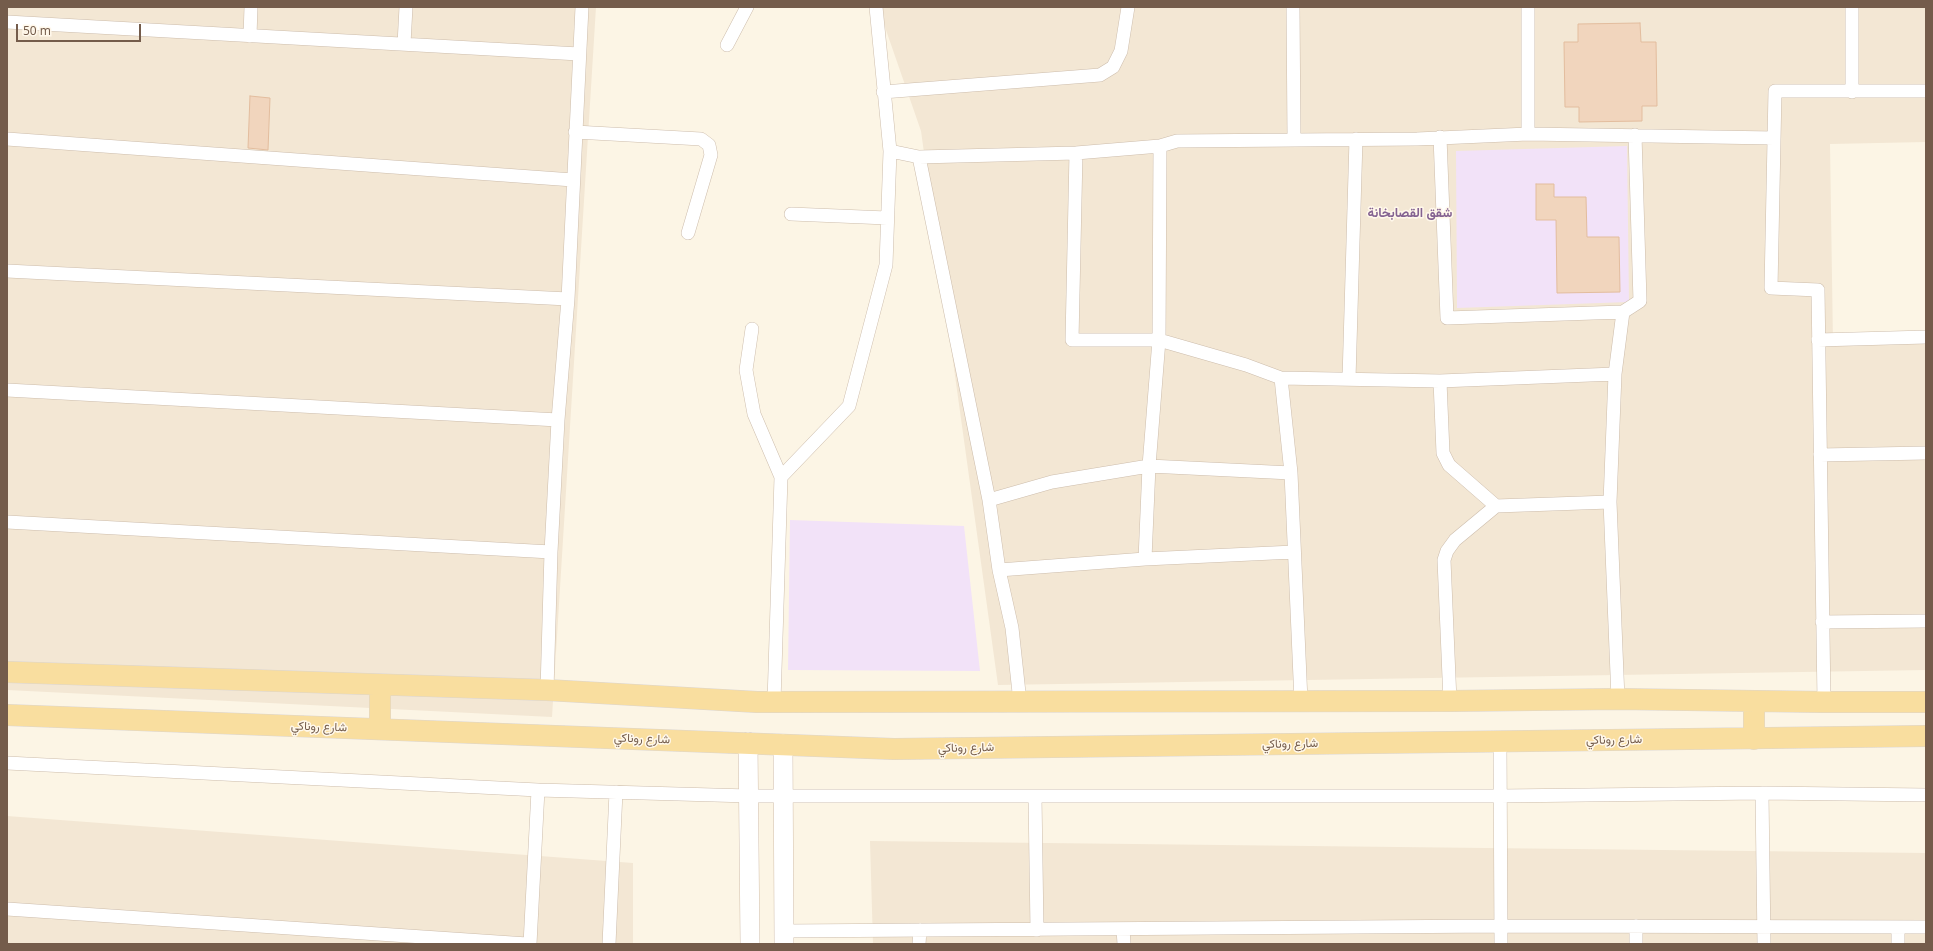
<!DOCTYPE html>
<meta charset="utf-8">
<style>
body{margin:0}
#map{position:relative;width:1933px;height:951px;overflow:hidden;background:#fcf5e5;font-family:"Noto Sans",sans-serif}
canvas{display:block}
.frame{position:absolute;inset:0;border:8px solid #745c4b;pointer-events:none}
.scale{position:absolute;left:16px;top:24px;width:125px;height:18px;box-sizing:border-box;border:2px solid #745c4b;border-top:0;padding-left:5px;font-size:12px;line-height:14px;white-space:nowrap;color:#745c4b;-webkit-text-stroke:3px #fff8eb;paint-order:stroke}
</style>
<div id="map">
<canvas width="1933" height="951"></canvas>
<div class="frame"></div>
<div class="scale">50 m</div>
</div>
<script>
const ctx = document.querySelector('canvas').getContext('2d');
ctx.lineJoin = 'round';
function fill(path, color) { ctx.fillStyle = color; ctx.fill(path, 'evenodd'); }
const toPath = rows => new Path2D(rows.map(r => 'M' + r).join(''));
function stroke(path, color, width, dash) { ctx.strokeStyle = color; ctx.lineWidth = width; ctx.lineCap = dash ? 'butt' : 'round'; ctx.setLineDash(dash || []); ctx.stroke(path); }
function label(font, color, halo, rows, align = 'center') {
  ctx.font = font + ' "Noto Sans",Vazirmatn,sans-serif'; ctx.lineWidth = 3; ctx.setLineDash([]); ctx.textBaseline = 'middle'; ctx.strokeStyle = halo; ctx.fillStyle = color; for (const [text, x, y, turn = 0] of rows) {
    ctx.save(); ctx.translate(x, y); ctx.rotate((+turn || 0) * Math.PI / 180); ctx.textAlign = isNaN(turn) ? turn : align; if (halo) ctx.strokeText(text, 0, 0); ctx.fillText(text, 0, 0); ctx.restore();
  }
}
fill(toPath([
 [7,7,596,7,552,717,7,690],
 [878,7,1926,7,1926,142,1830,144,1833,344,1926,341,1926,670,998,685,921,131],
 [7,816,633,863,633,944,7,944],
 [870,841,1926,853,1926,944,873,944]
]), '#f3e7d4');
fill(toPath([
 [1627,146,1629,302,1457,308,1456,151],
 [790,520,964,526,980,671,788,670]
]), '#f2e2f8');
const building = toPath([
 [1640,23,1641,42,1656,42,1657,106,1642,106,1642,121,1579,122,1579,107,1565,107,1564,42,1578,42,1578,24,1640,23],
 [250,96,270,98,268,150,248,148,250,96],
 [1536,184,1554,184,1554,197,1586,197,1587,237,1619,237,1620,292,1557,293,1556,220,1536,220,1536,184]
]);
fill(building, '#f1d5bd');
stroke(building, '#e3bd9e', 1);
const street = toPath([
 [1293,7,1294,139],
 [1852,7,1852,92],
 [7,22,579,54],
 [250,36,251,7],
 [404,44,406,7],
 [727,45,747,7],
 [883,92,1100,75,1113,67,1121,51,1128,7],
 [575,132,701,139,709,145,711,155,688,233],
 [1528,134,1528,7],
 [1440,137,1447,318,1623,312,1640,301,1635,135],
 [7,139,573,180],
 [890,151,919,157,1076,153,1160,146,1177,141,1417,139,1528,134,1774,138],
 [1076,153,1072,340,1159,340,1246,365,1281,378,1440,381,1615,374],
 [919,157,989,500,999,570,1012,628,1020,702],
 [791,214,887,218],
 [7,271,568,299],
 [752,329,746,370,754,414,781,477],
 [1818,340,1926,337],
 [1281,378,1291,473,1301,701],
 [1349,379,1356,139],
 [1440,381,1443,453,1449,465,1496,506],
 [7,390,558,420],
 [1820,455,1926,453],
 [989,500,1052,482,1149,466,1291,473],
 [7,522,551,552],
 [1145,559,1149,466,1159,340,1160,146],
 [999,570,1145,559,1294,552],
 [1822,622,1926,621],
 [547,690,551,552,558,420,568,299,582,7],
 [1618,699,1610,502,1615,374,1623,312],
 [1450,701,1444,560,1447,551,1455,540,1496,506,1610,502],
 [774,702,781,477,849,406,886,265,890,151,876,7],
 [1824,702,1818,290,1771,288,1775,91,1926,91],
 [1500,741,1501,944],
 [7,763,538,790,749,796,1500,796,1762,793,1926,795],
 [1762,793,1764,944],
 [1035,796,1037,930],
 [7,909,527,944],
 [1636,926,1636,944],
 [1898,927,1898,944],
 [1123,929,1124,944],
 [784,931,1501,926,1926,927],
 [530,944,538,790],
 [609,944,616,792],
 [919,944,920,930]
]);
const secondary = toPath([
 [748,742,750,944],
 [783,744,784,944]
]);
const primary = toPath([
 [7,672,547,690,757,702,1450,701,1618,699,1824,702,1926,702],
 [380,685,380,729],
 [7,715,894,749,1926,736],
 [1754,739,1754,701]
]);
stroke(street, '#cdbdac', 14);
stroke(secondary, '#d2bfac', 20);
stroke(primary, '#dbd5d0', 22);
stroke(street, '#fff', 13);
stroke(secondary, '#fff', 19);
stroke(primary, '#f9de9f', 21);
label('12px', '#745c4b', '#fff8eb', [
 ["شارع روناكي",319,727,2],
 ["شارع روناكي",642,739,2],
 ["شارع روناكي",1614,740,-1],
 ["شارع روناكي",1290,744,-1],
 ["شارع روناكي",966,748,-1]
]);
label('bold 13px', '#846291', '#fff8eb', [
 ["شقق القصابخانة",1410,213]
]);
</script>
